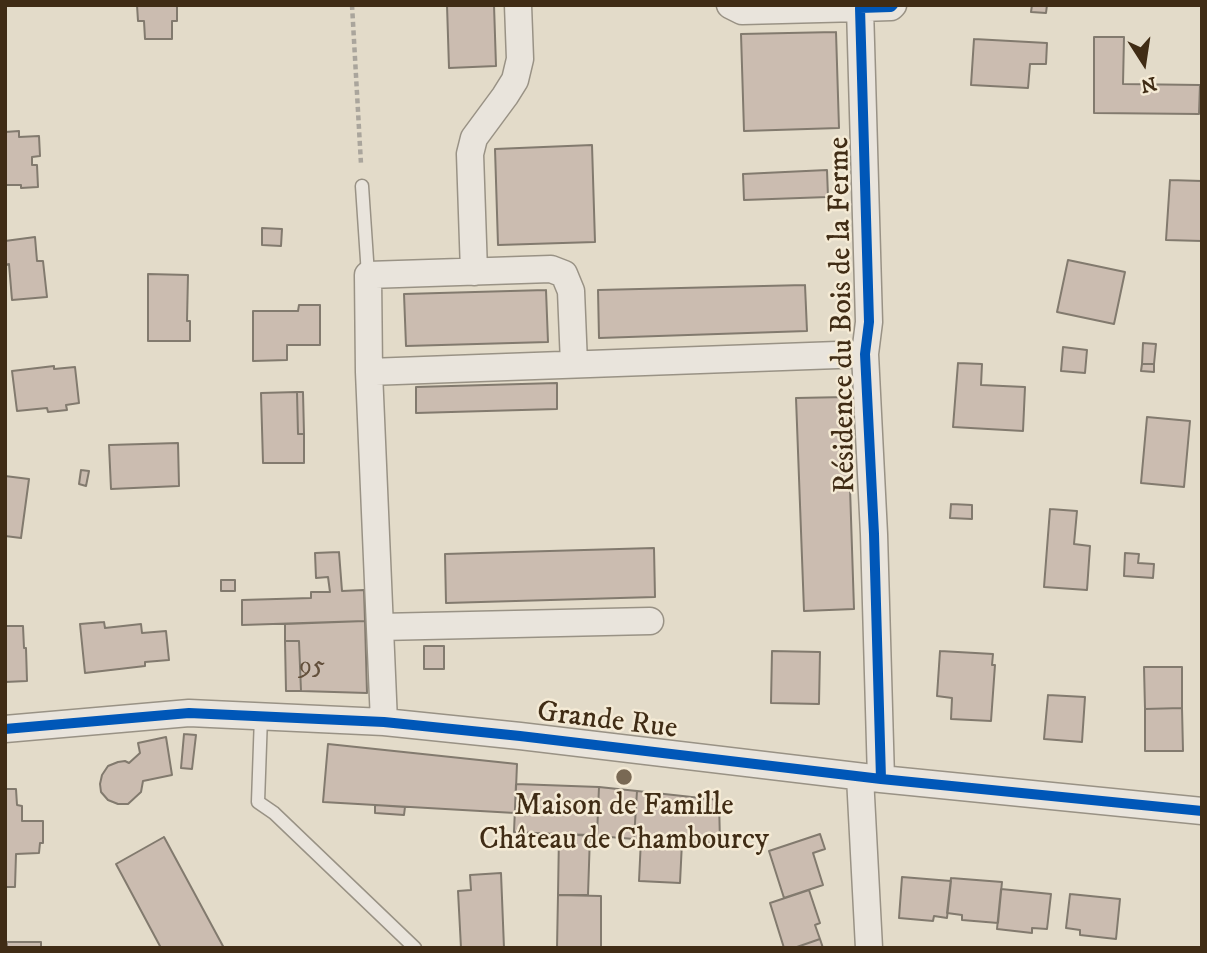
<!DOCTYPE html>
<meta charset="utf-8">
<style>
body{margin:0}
#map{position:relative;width:1207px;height:953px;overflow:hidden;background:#e3dbc9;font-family:"IM FELL DW Pica",serif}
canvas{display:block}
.frame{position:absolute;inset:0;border:7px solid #402c15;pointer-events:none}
.north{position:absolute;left:1109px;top:28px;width:70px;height:70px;-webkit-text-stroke:5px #f4ead5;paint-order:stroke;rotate:168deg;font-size:19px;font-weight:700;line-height:28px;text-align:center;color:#402c15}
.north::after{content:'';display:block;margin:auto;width:24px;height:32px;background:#402c15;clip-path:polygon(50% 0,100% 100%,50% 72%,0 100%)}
</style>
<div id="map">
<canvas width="1207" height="953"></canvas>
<div class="frame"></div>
<div class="north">N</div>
</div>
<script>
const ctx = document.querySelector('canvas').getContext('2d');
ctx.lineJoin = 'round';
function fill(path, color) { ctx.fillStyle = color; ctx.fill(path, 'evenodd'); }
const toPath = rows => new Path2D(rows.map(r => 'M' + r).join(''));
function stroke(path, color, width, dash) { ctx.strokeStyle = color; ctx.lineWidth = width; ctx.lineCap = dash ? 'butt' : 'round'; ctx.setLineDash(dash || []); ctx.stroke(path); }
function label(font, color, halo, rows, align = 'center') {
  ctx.font = font + ' "IM FELL DW Pica",serif'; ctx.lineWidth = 5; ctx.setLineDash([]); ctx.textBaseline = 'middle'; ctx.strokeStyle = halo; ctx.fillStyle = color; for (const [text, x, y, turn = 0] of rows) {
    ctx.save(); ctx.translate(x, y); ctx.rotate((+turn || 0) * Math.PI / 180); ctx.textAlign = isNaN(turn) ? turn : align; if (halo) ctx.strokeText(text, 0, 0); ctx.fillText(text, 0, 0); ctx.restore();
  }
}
const building = toPath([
 [137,5,177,5,177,21,172,21,172,39,145,39,144,21,138,21,137,5],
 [447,5,494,5,496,66,449,68,447,5],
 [1032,5,1047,5,1046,13,1031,12,1032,5],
 [836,32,839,128,744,131,741,34,836,32],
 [1094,37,1124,37,1123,84,1200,85,1199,114,1094,113,1094,37],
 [974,39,1047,43,1046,64,1030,64,1028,88,971,85,974,39],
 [19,131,19,137,39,136,40,156,32,157,32,165,37,165,38,187,21,188,21,185,5,185,5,132,19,131],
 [592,145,595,242,498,245,495,149,592,145],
 [827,170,828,197,744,200,743,174,827,170],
 [1170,180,1202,181,1202,241,1166,240,1170,180],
 [262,228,282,229,281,246,262,245,262,228],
 [35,237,37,261,43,261,47,297,12,300,9,264,5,265,5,241,35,237],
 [1068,260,1125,272,1114,324,1057,312,1068,260],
 [148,274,188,275,187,321,190,321,190,341,148,341,148,274],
 [805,285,807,331,599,338,598,290,805,285],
 [546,290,548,342,406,346,404,294,546,290],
 [299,305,320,305,320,345,287,345,287,360,253,361,253,311,298,311,299,305],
 [1143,343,1156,344,1154,364,1142,364,1143,343],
 [1063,347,1087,350,1085,373,1061,371,1063,347],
 [958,363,982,364,981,385,1025,387,1023,431,953,427,958,363],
 [1142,364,1154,364,1154,372,1141,371,1142,364],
 [54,366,54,369,75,367,79,403,66,405,67,410,48,412,47,408,17,411,12,371,54,366],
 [557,383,557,409,416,413,416,387,557,383],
 [297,392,303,392,304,434,298,434,297,392],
 [297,392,298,434,304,434,304,463,263,463,261,393,297,392],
 [847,397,854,609,804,611,796,398,847,397],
 [1147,417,1190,421,1184,487,1141,483,1147,417],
 [178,443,179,486,111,489,109,445,178,443],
 [81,470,89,471,86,486,79,484,81,470],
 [5,476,29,479,21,538,5,536,5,476],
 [951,504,972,505,972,519,950,518,951,504],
 [1050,509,1077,511,1074,544,1090,546,1087,590,1044,587,1050,509],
 [654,548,655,597,446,603,445,554,654,548],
 [339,552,342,591,364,590,365,621,242,625,242,600,311,598,311,592,330,592,328,577,316,578,315,553,339,552],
 [1125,553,1139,554,1138,563,1154,564,1153,578,1124,576,1125,553],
 [221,580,235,580,235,591,221,591,221,580],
 [365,621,367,693,301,691,299,641,285,641,285,624,365,621],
 [104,622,105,628,141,624,142,633,166,631,169,660,145,662,145,666,85,673,80,624,104,622],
 [5,626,23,626,24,648,26,648,27,681,5,682,5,626],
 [285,641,299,641,301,691,286,691,285,641],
 [424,646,444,646,444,669,424,669,424,646],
 [772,651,820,652,819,704,771,703,772,651],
 [940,651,993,654,992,665,995,665,991,721,951,719,952,698,937,696,940,651],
 [1144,667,1182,667,1182,708,1145,709,1144,667],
 [1048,695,1085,697,1082,742,1044,739,1048,695],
 [1182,708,1183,751,1145,751,1145,709,1182,708],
 [184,734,196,735,192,769,181,768,184,734],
 [166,737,172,775,143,781,141,792,128,804,118,804,108,800,101,792,100,784,102,775,108,766,118,762,125,761,129,763,140,753,138,743,166,737],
 [328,744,517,764,515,813,323,802,328,744],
 [516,784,599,787,597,836,514,832,516,784],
 [599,787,637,791,634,839,597,836,599,787],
 [5,789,16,789,17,805,22,806,22,821,43,821,43,843,40,843,39,853,16,854,15,887,5,887,5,789],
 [637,791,719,800,720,843,682,842,680,883,639,881,641,839,634,839,637,791],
 [375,805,405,807,404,815,375,813,375,805],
 [559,834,590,835,588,895,558,895,559,834],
 [820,834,825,849,813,853,823,885,784,898,769,851,820,834],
 [164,837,224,948,161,948,116,864,164,837],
 [501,873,504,948,461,948,458,891,471,890,470,875,501,873],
 [902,877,951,881,947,918,934,916,933,921,899,918,902,877],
 [951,878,1002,882,998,923,962,920,962,915,947,913,951,878],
 [1001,889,1051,894,1047,929,1032,928,1032,933,997,929,1001,889],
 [809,890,820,923,815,925,820,939,794,948,784,948,770,903,809,890],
 [1070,894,1120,899,1116,939,1080,935,1080,930,1066,928,1070,894],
 [558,895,601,896,601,948,557,948,558,895],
 [820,939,823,948,794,948,820,939],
 [7,942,41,942,41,948,7,948,7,942]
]);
fill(building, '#cbbcb0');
stroke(building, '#827a6e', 2);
const service = toPath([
 [362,186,368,275],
 [261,716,258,802,274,813,415,948]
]);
const minor = toPath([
 [730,5,742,11,860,8],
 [474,272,470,154,474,138,505,96,515,80,520,59,518,5],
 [369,372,865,354],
 [380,627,650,621],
 [384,722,369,372,368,275,551,269,564,274,571,291,574,364],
 [5,729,189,713,384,722,520,736,881,779,1202,811],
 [860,777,869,948],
 [881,779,874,534,865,354,869,322,860,8,891,7,893,5]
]);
stroke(service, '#999285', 15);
stroke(minor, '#999285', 29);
stroke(toPath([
 [352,5,361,164]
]), '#aaa59c', 4.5, [5, 3.5]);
stroke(service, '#e9e4dc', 12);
stroke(minor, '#e9e4dc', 26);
stroke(toPath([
 [5,729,189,713,384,722,520,736,881,779,1202,811],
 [881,779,874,534,865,354,869,322,860,8,891,7,893,5]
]), '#0057b8', 10);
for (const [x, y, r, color] of [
 [624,777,9,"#796954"]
]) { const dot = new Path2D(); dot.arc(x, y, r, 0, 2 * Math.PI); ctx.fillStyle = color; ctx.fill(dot); stroke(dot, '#f4ead5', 2.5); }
label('26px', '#63503c', null, [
 ["95",312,668]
]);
label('30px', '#402c15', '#f4ead5', [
 ["Résidence du Bois de la Ferme",844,315,-91],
 ["Grande Rue",607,722,7]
]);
label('30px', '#402c15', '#f4ead5', [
 ["Maison de Famille",624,808],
 ["Château de Chambourcy",624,842]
]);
</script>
